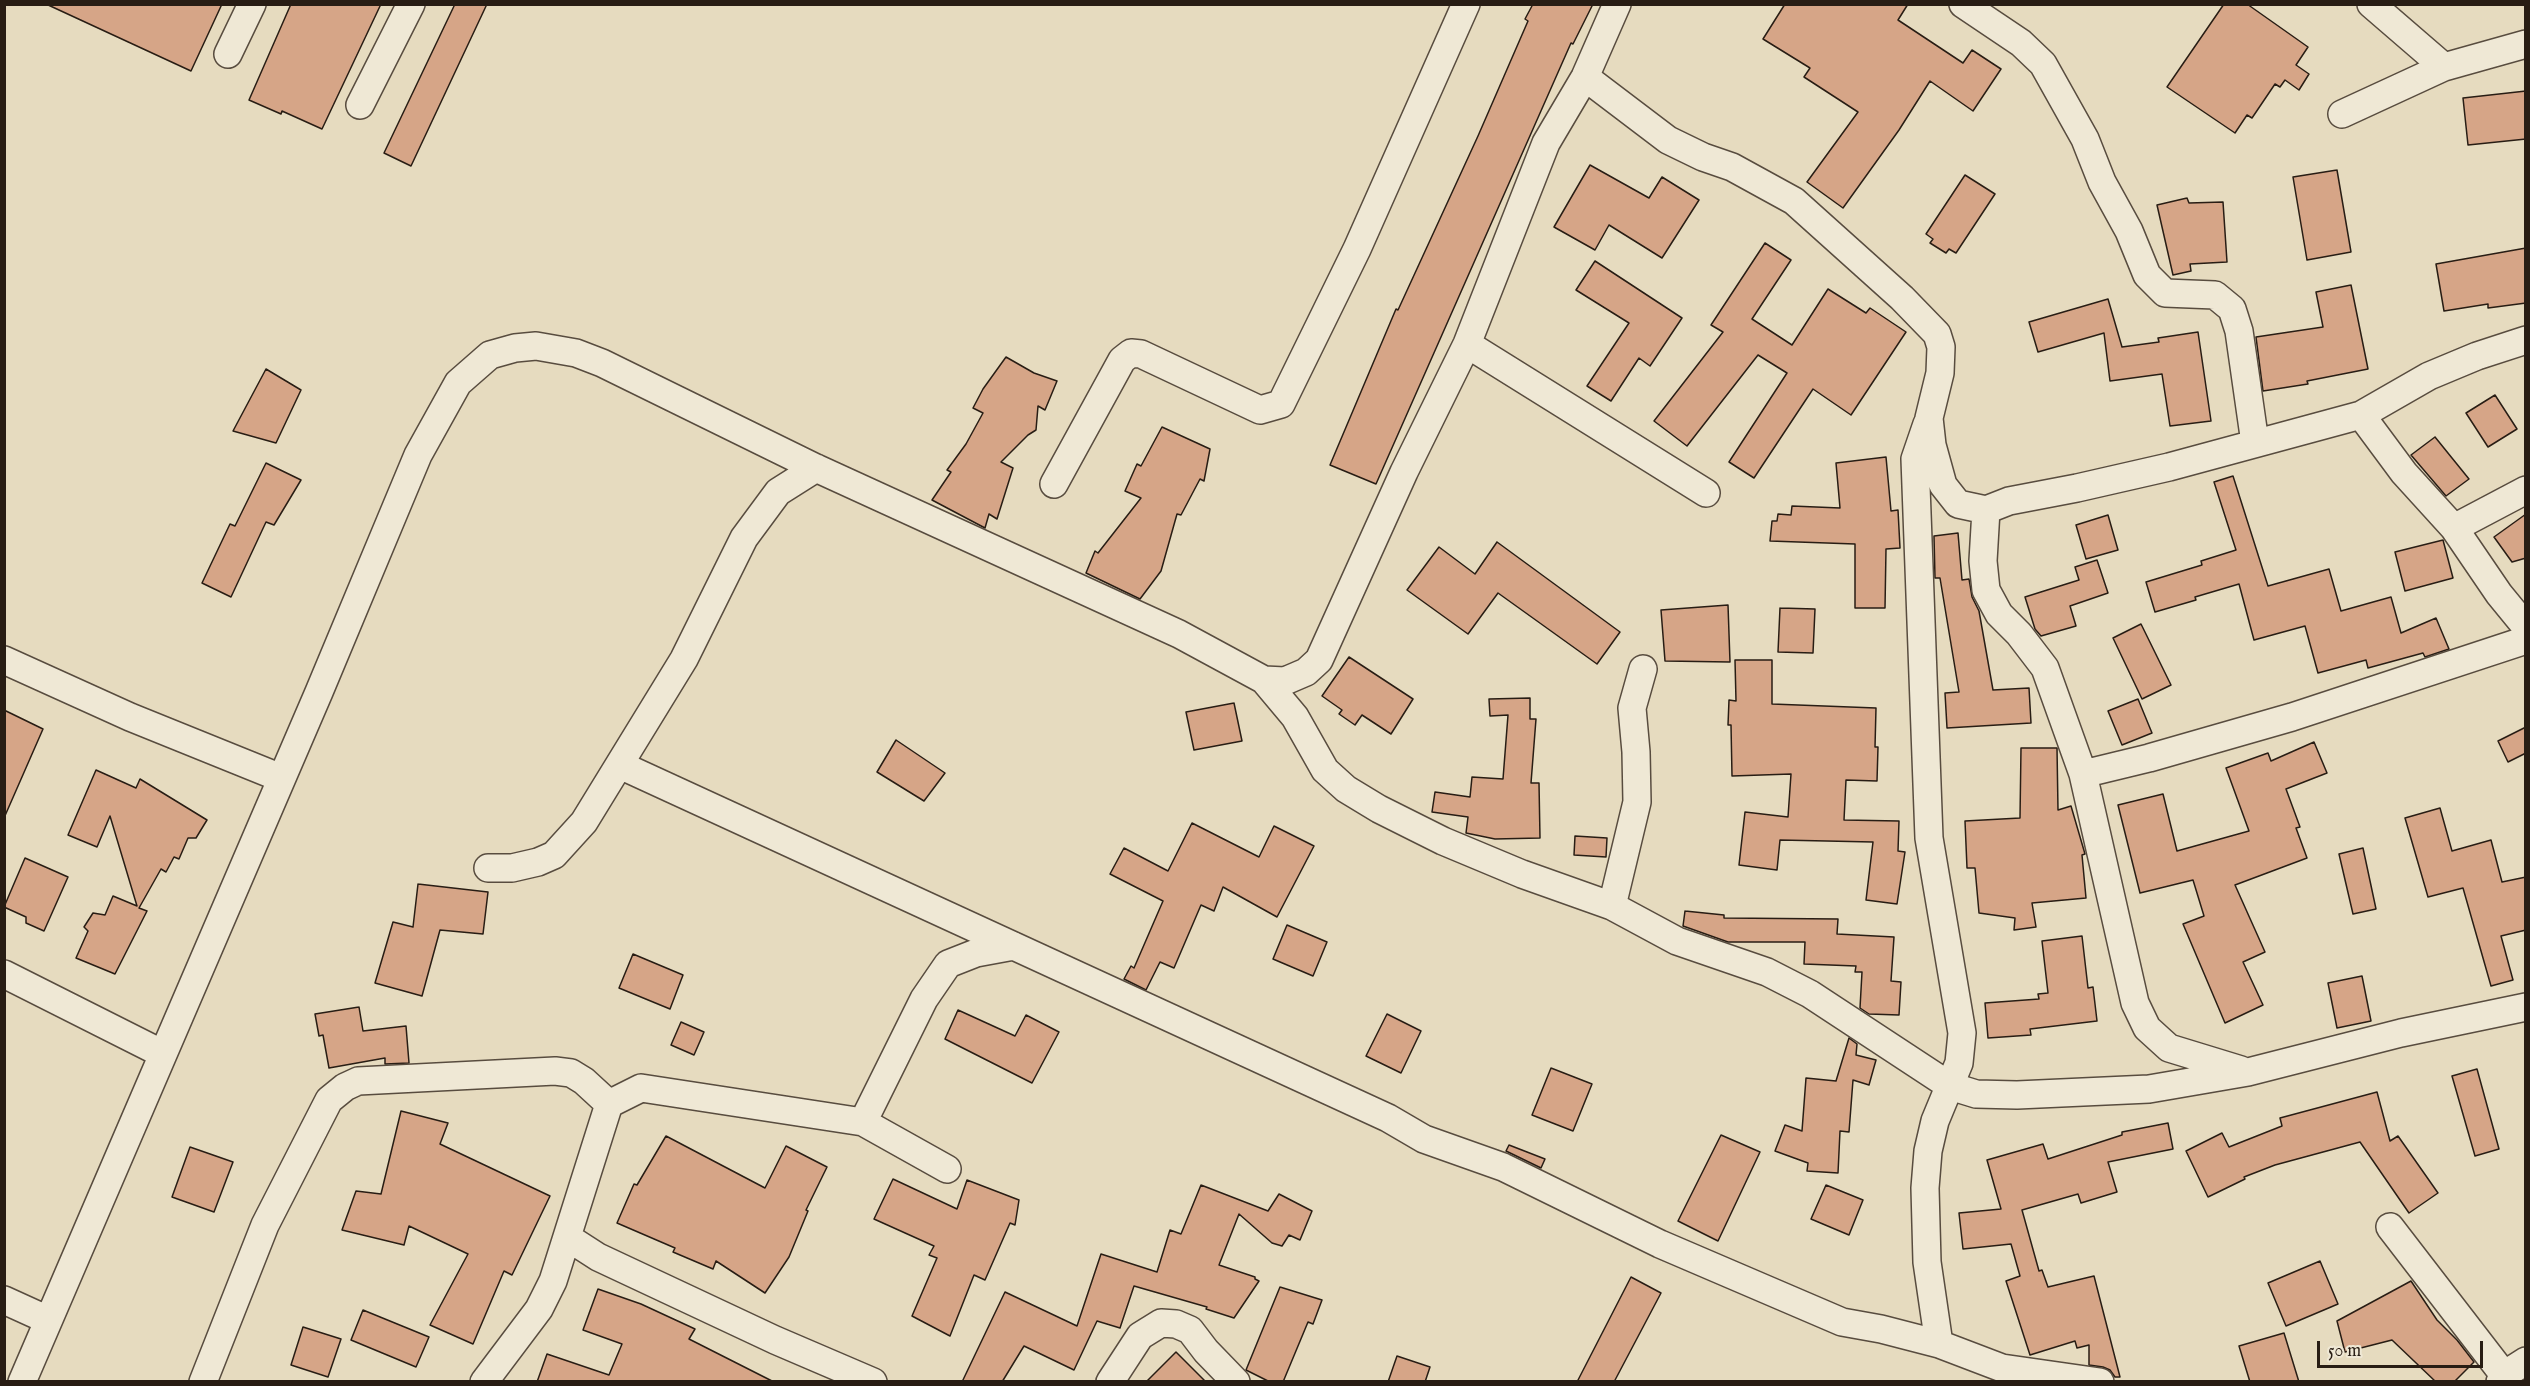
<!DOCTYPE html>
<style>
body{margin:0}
#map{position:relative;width:2530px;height:1386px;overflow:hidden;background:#e6dbbf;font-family:"IM FELL English",serif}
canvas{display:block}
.frame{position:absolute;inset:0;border:6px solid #281d14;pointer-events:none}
.scale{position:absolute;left:2317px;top:1341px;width:166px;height:27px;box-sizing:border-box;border:3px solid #281d14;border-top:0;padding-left:8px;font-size:18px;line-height:21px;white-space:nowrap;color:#281d14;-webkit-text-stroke:4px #efe8d5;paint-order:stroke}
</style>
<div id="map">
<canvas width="2530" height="1386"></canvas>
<div class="frame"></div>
<div class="scale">50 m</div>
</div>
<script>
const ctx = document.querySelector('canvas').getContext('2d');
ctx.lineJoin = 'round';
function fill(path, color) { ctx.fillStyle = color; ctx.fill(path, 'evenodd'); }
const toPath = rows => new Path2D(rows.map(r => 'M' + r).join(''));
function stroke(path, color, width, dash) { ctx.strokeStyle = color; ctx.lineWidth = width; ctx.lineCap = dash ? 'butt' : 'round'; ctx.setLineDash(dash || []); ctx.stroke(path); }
const building = toPath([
 [46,4,222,4,191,71,46,4],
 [291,4,381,4,322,129,282,111,281,114,249,100,291,4],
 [455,4,487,4,411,166,384,153,455,4],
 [1533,4,1593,4,1573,44,1571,43,1376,484,1330,465,1396,309,1398,310,1478,136,1528,21,1525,19,1533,4],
 [1785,4,1908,4,1898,20,1963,63,1972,50,2001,69,1973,111,1930,81,1899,130,1843,208,1807,182,1858,112,1804,77,1810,68,1763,39,1785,4],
 [2224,4,2247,4,2308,47,2296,65,2309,74,2299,90,2285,80,2280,87,2275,84,2252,118,2247,115,2235,133,2167,87,2224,4],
 [2526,91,2526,139,2468,145,2463,98,2526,91],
 [1590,165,1649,198,1662,177,1699,200,1662,258,1609,225,1595,250,1554,227,1590,165],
 [2337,170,2351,252,2307,260,2293,177,2337,170],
 [1965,175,1995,194,1956,253,1949,249,1946,253,1930,243,1933,239,1926,234,1965,175],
 [2187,198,2189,203,2223,202,2227,262,2190,264,2191,271,2173,275,2157,205,2187,198],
 [1765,243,1791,260,1752,319,1792,345,1828,289,1866,313,1870,308,1906,332,1851,415,1813,389,1754,478,1729,462,1787,373,1758,355,1687,446,1654,421,1723,332,1711,325,1765,243],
 [2526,248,2526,303,2488,308,2488,304,2444,311,2436,264,2526,248],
 [1595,261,1682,318,1650,366,1639,358,1611,401,1587,386,1629,323,1576,290,1595,261],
 [2351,285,2368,369,2307,381,2308,384,2263,391,2256,337,2323,327,2316,292,2351,285],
 [2108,299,2122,347,2159,342,2158,338,2198,332,2211,421,2170,426,2162,374,2110,381,2104,333,2038,352,2029,322,2108,299],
 [1006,357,1034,373,1057,381,1045,410,1038,406,1036,430,1028,435,1001,462,1013,468,997,519,989,514,985,528,932,500,951,472,947,470,966,444,983,413,973,408,983,389,1006,357],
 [266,369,301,390,276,443,233,431,266,369],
 [2495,395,2517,429,2488,447,2466,413,2495,395],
 [1162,427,1210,449,1204,481,1200,479,1181,515,1177,514,1161,571,1140,599,1086,573,1095,551,1098,553,1141,498,1125,491,1137,464,1141,466,1162,427],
 [2435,437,2469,479,2446,496,2411,455,2435,437],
 [1886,457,1891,511,1898,510,1900,548,1886,549,1885,608,1855,608,1855,544,1770,541,1772,521,1777,521,1778,514,1791,515,1792,506,1840,508,1836,463,1886,457],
 [266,463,301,480,274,525,266,522,231,597,202,583,230,524,235,526,266,463],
 [2233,476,2268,586,2329,569,2341,611,2391,597,2401,633,2436,618,2449,649,2425,657,2423,653,2368,668,2366,660,2318,673,2305,626,2254,640,2239,584,2195,597,2196,600,2155,612,2146,582,2202,565,2201,561,2236,550,2214,482,2233,476],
 [2526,514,2526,558,2512,562,2494,537,2526,514],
 [2108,515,2118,550,2086,559,2076,525,2108,515],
 [1958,533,1962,580,1969,579,1972,597,1979,611,1993,690,2029,688,2031,723,1947,728,1945,693,1959,692,1940,578,1935,578,1934,536,1958,533],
 [2443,540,2453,578,2405,591,2395,552,2443,540],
 [1497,542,1620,632,1597,664,1498,593,1468,634,1407,590,1439,547,1475,574,1497,542],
 [2097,560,2108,593,2070,606,2076,626,2041,636,2035,629,2025,597,2079,580,2075,567,2097,560],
 [1728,605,1730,662,1665,661,1661,610,1728,605],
 [1780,608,1815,609,1813,653,1778,652,1780,608],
 [2141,624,2171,685,2142,699,2113,638,2141,624],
 [1349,657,1413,699,1391,734,1362,715,1355,725,1339,714,1342,710,1322,696,1349,657],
 [1735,660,1772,660,1772,704,1876,708,1875,747,1878,747,1877,781,1846,780,1844,820,1899,821,1898,851,1905,852,1897,904,1866,900,1873,842,1780,840,1777,870,1739,865,1745,812,1788,817,1791,774,1732,776,1731,725,1728,725,1729,700,1736,701,1735,660],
 [1530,698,1530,719,1536,719,1531,783,1539,783,1540,838,1495,839,1466,833,1468,817,1432,812,1435,792,1470,797,1472,777,1503,779,1508,715,1490,716,1489,699,1530,698],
 [2138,699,2152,733,2122,745,2108,711,2138,699],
 [1234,703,1242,741,1194,750,1186,712,1234,703],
 [4,710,43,729,4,818,4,710],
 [2526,727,2526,753,2508,762,2498,741,2526,727],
 [896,740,945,773,924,801,877,772,896,740],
 [2314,742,2327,773,2286,789,2300,827,2296,828,2307,858,2235,885,2265,952,2243,962,2263,1005,2225,1023,2183,924,2204,916,2193,880,2140,893,2118,805,2163,794,2177,851,2249,831,2226,768,2268,753,2271,761,2314,742],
 [2021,748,2057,748,2058,810,2071,806,2085,854,2082,855,2086,898,2032,903,2036,927,2014,930,2015,918,1979,913,1975,868,1967,868,1965,821,2020,818,2021,748],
 [96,770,136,788,140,779,207,820,196,838,188,838,179,859,174,857,166,872,161,869,139,908,147,911,115,974,76,958,88,931,84,927,93,913,105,915,113,896,137,906,110,816,97,847,68,835,96,770],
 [2440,808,2452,851,2491,840,2502,882,2526,877,2526,930,2501,936,2513,980,2491,986,2463,888,2428,897,2405,818,2440,808],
 [1192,823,1259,857,1274,826,1314,846,1277,917,1223,887,1214,911,1201,905,1174,968,1160,962,1146,990,1124,979,1131,966,1134,968,1163,901,1110,874,1124,848,1168,871,1192,823],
 [1575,836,1607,838,1606,857,1574,855,1575,836],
 [2363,848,2376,909,2353,914,2339,854,2363,848],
 [25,858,68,877,44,931,26,923,26,917,4,907,25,858],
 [418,884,488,892,483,934,440,930,422,996,375,983,393,922,413,927,418,884],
 [1685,911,1724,915,1724,918,1838,919,1837,934,1894,937,1891,981,1901,982,1899,1015,1869,1014,1860,1008,1862,972,1855,972,1856,966,1804,964,1805,942,1728,942,1683,926,1685,911],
 [1287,925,1327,942,1313,976,1273,959,1287,925],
 [2082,936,2088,988,2093,987,2097,1021,2030,1029,2031,1035,1988,1038,1985,1003,2039,999,2038,994,2048,993,2042,941,2082,936],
 [633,954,683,975,670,1009,619,988,633,954],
 [2362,976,2371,1021,2337,1028,2328,983,2362,976],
 [359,1007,363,1031,406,1026,409,1063,385,1064,385,1058,329,1068,323,1035,319,1036,315,1014,359,1007],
 [958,1010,1015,1036,1026,1015,1059,1032,1032,1083,945,1039,958,1010],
 [1387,1014,1421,1031,1401,1073,1366,1056,1387,1014],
 [681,1022,704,1032,694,1055,671,1045,681,1022],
 [1849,1038,1857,1044,1856,1055,1876,1060,1869,1085,1853,1080,1849,1132,1840,1131,1838,1173,1807,1171,1808,1163,1775,1151,1785,1125,1802,1131,1806,1078,1836,1081,1849,1038],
 [1551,1068,1592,1084,1573,1131,1532,1115,1551,1068],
 [2477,1069,2499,1149,2475,1156,2452,1076,2477,1069],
 [2377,1092,2390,1141,2398,1136,2438,1193,2409,1213,2360,1142,2275,1165,2244,1177,2245,1179,2208,1197,2186,1151,2222,1133,2229,1147,2282,1126,2280,1118,2377,1092],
 [401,1111,448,1123,440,1144,550,1196,512,1275,504,1271,473,1344,430,1325,468,1254,409,1226,404,1245,342,1230,356,1191,381,1194,401,1111],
 [2168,1123,2173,1149,2108,1162,2117,1192,2081,1203,2078,1194,2022,1210,2039,1271,2042,1270,2048,1287,2094,1276,2120,1377,2115,1377,2110,1370,2103,1367,2089,1365,2089,1345,2077,1348,2075,1341,2030,1355,2006,1281,2020,1276,2011,1244,1963,1249,1959,1213,2001,1209,1987,1160,2043,1144,2048,1159,2122,1135,2122,1132,2168,1123],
 [1721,1135,1760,1152,1718,1241,1678,1221,1721,1135],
 [666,1136,765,1188,786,1146,827,1167,806,1210,808,1211,789,1257,765,1293,716,1261,713,1269,673,1252,675,1248,617,1223,634,1184,637,1185,666,1136],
 [1509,1145,1545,1159,1541,1168,1506,1151,1509,1145],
 [190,1147,233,1162,214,1212,172,1197,190,1147],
 [893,1179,957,1209,967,1180,1019,1200,1015,1225,1010,1223,985,1280,974,1275,950,1336,912,1316,937,1258,929,1255,934,1246,874,1219,893,1179],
 [1201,1185,1268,1211,1279,1194,1312,1211,1300,1240,1289,1235,1282,1246,1272,1243,1239,1214,1219,1265,1255,1277,1255,1279,1259,1281,1234,1318,1206,1309,1207,1307,1134,1286,1120,1328,1097,1321,1074,1370,1024,1346,1002,1382,962,1382,1005,1292,1077,1326,1101,1254,1157,1272,1170,1230,1181,1234,1201,1185],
 [1826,1185,1863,1200,1849,1235,1811,1219,1826,1185],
 [2320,1261,2338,1304,2286,1326,2268,1283,2320,1261],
 [1631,1277,1661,1293,1614,1382,1577,1382,1631,1277],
 [2411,1281,2437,1320,2457,1340,2474,1362,2454,1382,2436,1382,2392,1340,2345,1352,2337,1321,2411,1281],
 [1280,1287,1322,1300,1313,1324,1308,1322,1283,1382,1270,1382,1246,1370,1280,1287],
 [598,1289,641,1304,695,1329,689,1339,774,1382,537,1382,547,1354,609,1375,622,1344,583,1330,598,1289],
 [363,1310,429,1337,416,1367,351,1340,363,1310],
 [303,1327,341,1339,328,1377,291,1365,303,1327],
 [2284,1333,2299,1382,2250,1382,2239,1346,2284,1333],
 [1176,1352,1206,1382,1146,1382,1176,1352],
 [1397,1356,1430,1367,1425,1382,1388,1382,1397,1356]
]);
fill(building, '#d6a587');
stroke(building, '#281d14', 1.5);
const street = toPath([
 [1963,4,2021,43,2043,64,2085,139,2102,182,2129,231,2147,275,2165,293,2215,295,2232,309,2239,331,2255,443],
 [2371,4,2444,67],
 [228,54,252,4],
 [1585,77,1668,140,1703,157,1732,167,1794,201,1902,298,1937,334,1941,347,1940,373,1929,418,1932,445,1943,485,1958,504,1986,510,2009,501,2077,488,2169,467,2361,415,2429,376,2477,356,2526,340],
 [360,105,411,4],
 [2342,114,2444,67,2526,44],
 [1467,344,1706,493],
 [2361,415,2404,473,2454,528,2499,594,2526,627],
 [1927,424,1915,459,1929,838,1962,1033,1959,1063,1935,1121,1928,1151,1925,1188,1927,1262,1939,1344],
 [1054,484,1122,360,1131,353,1141,354,1260,410,1281,404,1357,249,1466,4],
 [1986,510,1983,561,1986,590,1999,614,2019,634,2045,668,2083,774,2135,1003,2147,1028,2169,1048,2241,1070],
 [2454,528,2526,490],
 [4,660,130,717,281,778],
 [1264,680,1295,717,1325,770,1346,789,1379,809,1443,841,1522,874,1612,906,1677,941,1767,972,1810,994,1950,1086,1976,1094,2017,1095,2149,1089,2248,1072,2401,1033,2526,1007],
 [620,765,1388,1118,1424,1139,1503,1167,1660,1244,1842,1322,1881,1329,1939,1344,2002,1368,2100,1382],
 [2083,774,2149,758,2292,717,2526,640],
 [488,868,512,868,538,862,554,855,584,822,684,659,744,538,778,492,816,468],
 [1612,906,1637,802,1636,752,1632,708,1643,669],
 [4,974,163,1054],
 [863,1122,924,999,948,964,976,953,1014,946],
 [2390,1227,2504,1375,2500,1382],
 [567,1237,598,1257,775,1340,873,1382],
 [4,1300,48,1320],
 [2504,1375,2526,1361],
 [22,1382,319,692,418,455,458,383,490,355,515,348,536,346,576,353,602,363,816,468,1179,634,1264,680,1285,681,1306,672,1319,660,1404,472,1467,344,1546,143,1585,77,1617,4],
 [203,1382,265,1225,329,1100,345,1087,358,1081,555,1071,571,1073,584,1081,609,1104],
 [484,1382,539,1309,553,1281,609,1104,641,1088,863,1122,947,1169],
 [1110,1382,1140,1336,1161,1323,1176,1324,1190,1330,1206,1351,1236,1382]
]);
stroke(street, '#584c3f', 30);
stroke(street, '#efe8d5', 27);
</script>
